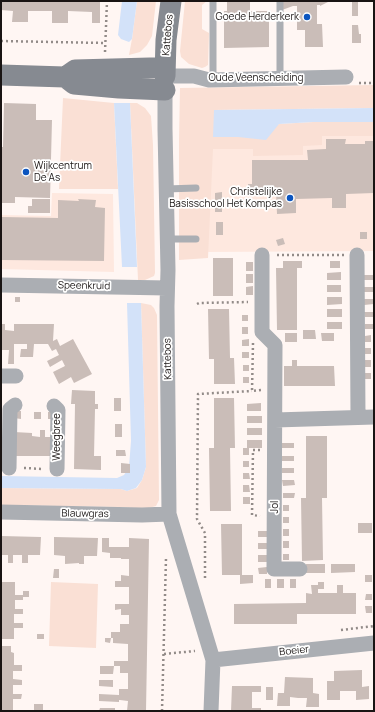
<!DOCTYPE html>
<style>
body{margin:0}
#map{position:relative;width:375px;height:712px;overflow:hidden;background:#fff6f3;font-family:Manrope,sans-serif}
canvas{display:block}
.frame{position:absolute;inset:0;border:2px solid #191413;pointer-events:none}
</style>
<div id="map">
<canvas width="375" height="712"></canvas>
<div class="frame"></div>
</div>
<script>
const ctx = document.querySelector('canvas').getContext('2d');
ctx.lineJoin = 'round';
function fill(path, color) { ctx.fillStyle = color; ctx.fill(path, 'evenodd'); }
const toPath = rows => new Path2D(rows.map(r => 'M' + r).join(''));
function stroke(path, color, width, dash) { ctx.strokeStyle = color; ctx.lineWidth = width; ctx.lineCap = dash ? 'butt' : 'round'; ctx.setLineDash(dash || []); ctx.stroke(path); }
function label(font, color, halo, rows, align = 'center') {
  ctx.font = font + ' Manrope,sans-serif'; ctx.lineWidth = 3.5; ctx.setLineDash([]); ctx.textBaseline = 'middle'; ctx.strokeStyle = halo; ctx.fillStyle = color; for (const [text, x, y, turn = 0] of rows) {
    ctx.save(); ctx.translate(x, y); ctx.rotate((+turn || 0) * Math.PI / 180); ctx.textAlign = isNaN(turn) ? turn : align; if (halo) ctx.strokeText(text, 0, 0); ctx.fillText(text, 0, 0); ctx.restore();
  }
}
fill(toPath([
 [374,129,374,251,207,252,206,144,285,131],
 [52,193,113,194,114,272,1,269,1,215,51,216]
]), '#fee8df');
fill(toPath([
 [137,1,156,1,152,36,147,45,140,52,129,55,132,39],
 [185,1,207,1,202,5,202,29,209,33,208,65,205,67,202,68,189,64,181,57,180,51],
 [374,85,374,108,214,110,214,137,238,137,279,124,313,122,374,122,374,136,322,136,322,145,303,146,303,155,253,156,253,149,213,149,208,258,179,260,179,140,180,88],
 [63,98,114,103,118,189,59,189],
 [130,103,137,103,145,108,151,116,153,145,155,273,154,276,145,280,138,280],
 [141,303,151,305,154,308,157,315,159,500,156,506,145,509,121,507,1,505,1,488,121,489,127,491,137,488,142,480,146,467],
 [51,582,98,584,96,648,49,646]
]), '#fae0d5');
fill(toPath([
 [122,1,137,1,132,39,129,42,121,39,118,35],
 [114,103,130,103,137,267,122,267],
 [374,108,374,122,313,122,279,124,266,140,238,137,213,137,214,110],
 [127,303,141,303,146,467,142,480,136,488,127,491,121,489,1,488,1,476,117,478,124,475,129,467,131,441]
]), '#d3e2f9');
fill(toPath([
 [1,1,100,1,100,23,92,23,92,12,68,11,68,23,52,23,52,11,28,11,28,22,12,22,13,11,1,10],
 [227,1,250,1,250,11,269,11,269,47,224,48,224,11,227,11],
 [282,1,330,1,320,6,320,5,317,5,317,24,322,24,323,47,305,47,305,30,297,30,297,6,293,6,282,10],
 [352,1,358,1,358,16,352,16],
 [352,25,358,25,359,34,361,34,361,43,352,43],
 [4,103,36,104,36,120,52,120,50,198,15,197,15,203,1,203,1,147,3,147],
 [326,139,346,139,345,144,365,144,365,141,374,141,374,193,346,194,346,208,332,208,332,198,296,199,296,213,277,214,276,192,259,192,260,194,248,194,248,184,252,184,252,160,308,160,307,150,326,149],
 [222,192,222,200,215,201,215,193],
 [32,199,50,199,50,213,28,213,28,206,32,206],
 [78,199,96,200,95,207,105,208,104,261,1,260,1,217,58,218,58,200,79,201],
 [215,205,222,205,222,212,215,212],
 [216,222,223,222,223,235,216,235],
 [360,232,367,232,367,239,360,239],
 [283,238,285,244,278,246,276,240],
 [213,258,233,258,233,296,213,296],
 [283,261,302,261,302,268,297,268,297,330,277,330,276,268,283,268],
 [330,261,340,261,340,268,330,268],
 [246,262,253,262,253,271,246,271],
 [341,272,341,280,327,280,327,273],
 [246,274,253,274,253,283,246,283],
 [364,275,374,275,374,280,364,280],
 [327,285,341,285,341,292,327,292],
 [253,286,253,295,246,295,246,287],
 [364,287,374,287,374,292,364,292],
 [15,297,20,297,20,302,15,302],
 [327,297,342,297,342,304,327,305],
 [364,299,374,299,374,304,364,305],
 [208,309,229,309,230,358,234,358,235,384,214,384,214,359,209,359],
 [327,309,342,309,342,317,327,317],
 [364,312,374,312,374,317,365,317],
 [242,315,248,315,248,321,242,321],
 [327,322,342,322,342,329,327,329],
 [1,324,5,324,5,330,14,331,14,324,54,324,53,341,57,339,60,346,73,339,92,374,74,383,71,377,59,384,53,372,65,366,62,360,50,367,47,361,59,355,56,349,52,351,48,344,34,344,33,357,20,357,21,349,27,349,27,344,14,344,14,364,8,364,9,350,1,350],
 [365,324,374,324,374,329,365,329],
 [242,327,248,327,248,334,242,334],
 [303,330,315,330,316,339,303,339],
 [285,333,297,333,297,342,285,342],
 [321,333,334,333,334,341,322,341],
 [371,335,371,342,365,342,365,336],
 [249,339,249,346,242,346,242,340],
 [365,348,371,348,371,354,365,354],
 [242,352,249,352,249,358,242,358],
 [292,360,297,360,297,366,334,366,335,386,284,386,284,366,292,366],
 [365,360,371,360,371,367,365,367],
 [243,365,249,365,249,371,243,371],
 [365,373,371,373,371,379,365,379],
 [243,377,249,377,249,383,243,383],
 [72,390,95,391,95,404,98,404,98,409,95,409,94,456,101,456,101,470,74,469,75,404,71,404],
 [114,398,121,398,121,411,114,411],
 [214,398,234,398,235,448,230,448,231,511,210,511,209,448,214,448],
 [261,403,261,411,247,411,247,404],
 [14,411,21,411,21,419,14,418],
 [34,412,41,412,41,419,34,419],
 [48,412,54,412,54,419,48,419],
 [247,416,262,416,262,423,247,423],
 [115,424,122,424,122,437,115,437],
 [247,428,262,428,262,435,247,435],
 [40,430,45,430,45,437,54,437,54,456,14,456,14,432,32,433,32,436,40,437],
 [306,436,327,436,327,498,322,498,323,560,302,561,301,498,306,498],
 [247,440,262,440,262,448,249,448,249,455,243,455,243,448,247,448],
 [282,443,294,443,294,448,282,448],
 [116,450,125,450,126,456,116,456],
 [282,456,294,456,294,461,282,461],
 [243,461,249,461,249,467,243,467],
 [121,463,130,464,130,473,121,473],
 [282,468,294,468,294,473,282,473],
 [243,473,249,473,250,479,243,479],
 [282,480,294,480,295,485,283,486],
 [243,485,249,485,250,492,243,492],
 [283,493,295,493,294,498,283,498],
 [243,497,250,497,250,504,243,504],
 [283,505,289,505,289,511,283,511],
 [283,517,289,517,289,523,283,523],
 [358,523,372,523,372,533,358,533],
 [221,524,242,524,242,575,253,575,253,583,240,584,240,575,222,575],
 [283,529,289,529,289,536,283,536],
 [258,531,267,531,267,537,258,537],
 [1,536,41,537,40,555,28,555,28,563,22,563,22,555,13,555,13,563,8,563,8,555,1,555],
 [54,537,98,538,97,556,84,556,84,564,79,564,79,563,65,564,65,556,54,555],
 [102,538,109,538,109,547,129,547,129,538,149,539,146,711,127,711,128,701,120,700,119,700,119,702,99,701,99,694,119,695,119,689,128,689,128,673,120,673,120,666,114,666,113,674,100,674,100,666,114,666,114,661,128,661,128,644,113,643,113,638,111,638,111,632,120,632,120,624,129,624,129,615,121,615,121,609,115,610,115,604,129,604,129,587,115,587,115,581,121,581,121,575,129,576,129,559,121,559,121,558,110,558,110,553,102,552],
 [283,541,289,541,289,548,283,548],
 [258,543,267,543,267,549,258,549],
 [283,554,289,554,289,560,283,560],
 [258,555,267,555,267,562,258,562],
 [306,564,325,564,325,573,306,573],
 [331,564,355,564,355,572,331,573],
 [267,567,267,574,259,574,258,568],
 [54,569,59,569,59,578,53,578],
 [365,575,372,575,372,582,365,582],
 [265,579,271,579,271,588,265,588],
 [277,579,284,579,284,588,277,588],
 [290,579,296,579,296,588,290,588],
 [1,582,15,582,15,595,23,595,23,591,29,591,29,597,23,597,23,600,15,600,15,609,23,609,23,614,14,614,14,623,23,623,23,628,14,628,14,639,1,639],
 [318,582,324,582,324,589,318,589,318,593,337,593,337,585,343,585,343,593,356,593,356,614,297,614,297,624,234,624,234,604,306,603,306,593,312,594,311,585,318,585],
 [366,594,372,594,372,600,365,600],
 [365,606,372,606,372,613,366,613],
 [37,634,44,634,44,639,37,639],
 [105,638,111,638,110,643,105,642],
 [1,646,11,646,11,652,14,653,14,665,22,665,22,671,13,671,13,679,22,680,22,685,13,685,13,694,22,694,21,699,13,699,13,710,1,710],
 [362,670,362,687,369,686,369,699,356,700,356,691,340,691,340,700,327,700,327,681,334,681,334,671],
 [285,677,313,678,313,693,319,694,319,707,306,707,307,698,298,698,290,697,290,706,277,706,278,693,284,693],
 [99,680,113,680,113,687,99,686],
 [232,686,261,686,261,692,252,692,252,708,261,708,261,711,231,711],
 [266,687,273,687,273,700,266,700],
 [34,704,43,704,43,710,34,710],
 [100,708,115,708,115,711,99,711]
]), '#cabdb8');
stroke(toPath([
 [1,41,105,43],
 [105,52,107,1],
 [359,83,374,83],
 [277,255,344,255],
 [197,304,199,303,248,302],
 [253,343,252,391,262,390],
 [260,450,253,450,252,515,260,516],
 [24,468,43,469],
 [205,578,205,533,197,519,198,394,252,391],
 [341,630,374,626],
 [164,654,195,651],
 [162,711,166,558]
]), '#928b88', 2.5, [2, 3]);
stroke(toPath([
 [213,1,213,79],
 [280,1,280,78],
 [166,189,196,188],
 [167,239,196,239]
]), '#abaeb3', 7);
stroke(toPath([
 [262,255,262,332,275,345,274,569,300,569],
 [357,255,358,417],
 [1,285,167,288],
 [1,376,16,376],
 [54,406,58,410,57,469],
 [275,420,374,417],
 [9,468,10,409,15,405],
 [1,512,142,515,169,514],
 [213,660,374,643],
 [211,711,213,660,169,514,167,306,168,270,165,129,165,76,194,76,209,80,346,77]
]), '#abaeb3', 15);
stroke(toPath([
 [1,75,65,77,74,84,119,88,165,90],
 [165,76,166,40,171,1],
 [65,77,75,70,150,68,165,68]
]), '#868a91', 21);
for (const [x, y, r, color] of [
 [307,17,4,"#0c55bf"],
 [26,172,4,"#0c55bf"],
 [290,198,4,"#0c55bf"]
]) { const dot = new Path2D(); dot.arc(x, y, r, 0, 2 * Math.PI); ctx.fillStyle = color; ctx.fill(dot); stroke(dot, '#fff', 1.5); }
label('10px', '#191413', '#fff', [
 ["Goede Herderkerk",299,17],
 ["Wijkcentrum",34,166,"left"],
 ["De As",34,178,"left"],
 ["Christelijke",282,192],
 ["Basisschool Het Kompas",282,204]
], 'right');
label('10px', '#191413', '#fff', [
 ["Kattebos",168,35,-85],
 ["Oude Veenscheiding",256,78],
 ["Speenkruid",84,286,1],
 ["Kattebos",168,359,-91],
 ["Weegbree",57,437,-90],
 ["Jol",275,507,-90],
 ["Blauwgras",85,514,1],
 ["Boeier",294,651,-6]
]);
</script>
